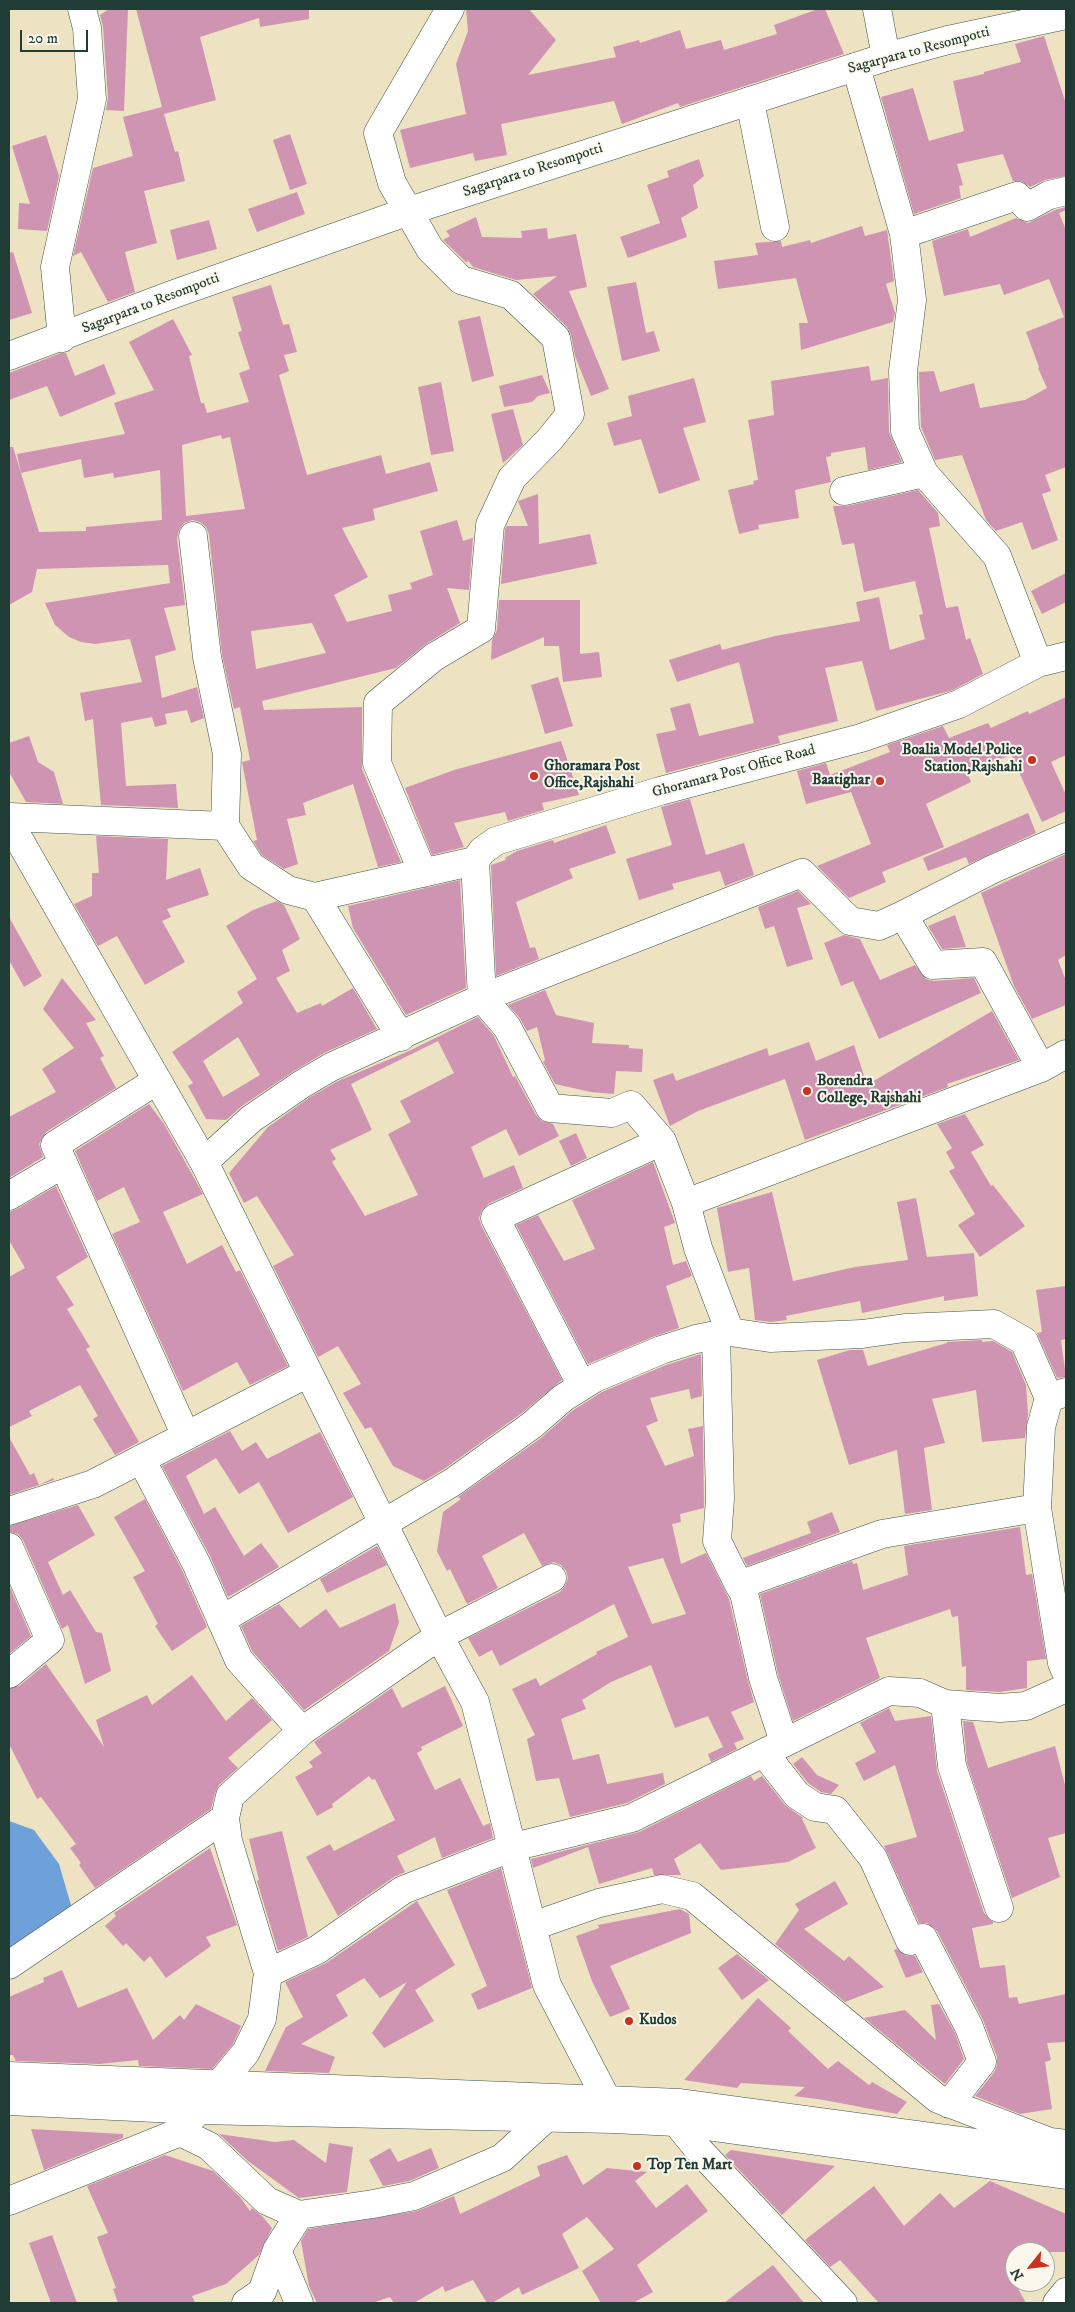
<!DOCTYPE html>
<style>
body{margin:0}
#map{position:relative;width:1075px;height:2312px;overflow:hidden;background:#ede2c1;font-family:"IM FELL DW Pica",serif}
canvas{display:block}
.frame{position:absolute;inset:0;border:10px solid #1f3d34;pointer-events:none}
.north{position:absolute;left:1005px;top:2242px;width:50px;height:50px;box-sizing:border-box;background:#fbf7ec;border:1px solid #a3ada2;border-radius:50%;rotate:241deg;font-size:14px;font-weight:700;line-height:20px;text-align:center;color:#1f3d34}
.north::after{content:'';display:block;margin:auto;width:18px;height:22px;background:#c8321e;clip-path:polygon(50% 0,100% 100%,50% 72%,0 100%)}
.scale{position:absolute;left:20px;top:30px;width:68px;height:22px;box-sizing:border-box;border:2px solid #1f3d34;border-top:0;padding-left:6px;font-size:15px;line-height:18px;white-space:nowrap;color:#1f3d34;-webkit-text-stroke:4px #fbf7ec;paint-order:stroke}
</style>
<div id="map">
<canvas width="1075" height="2312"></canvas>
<div class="frame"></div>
<div class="north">N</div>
<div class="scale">20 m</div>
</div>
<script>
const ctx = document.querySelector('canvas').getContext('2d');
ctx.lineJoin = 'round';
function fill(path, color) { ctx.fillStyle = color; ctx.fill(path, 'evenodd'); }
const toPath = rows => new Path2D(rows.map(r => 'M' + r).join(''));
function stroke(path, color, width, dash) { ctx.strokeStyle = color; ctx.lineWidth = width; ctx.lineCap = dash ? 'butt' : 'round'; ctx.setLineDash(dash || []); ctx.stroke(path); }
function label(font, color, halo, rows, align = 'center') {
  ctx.font = font + ' "IM FELL DW Pica",serif'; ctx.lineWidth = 4; ctx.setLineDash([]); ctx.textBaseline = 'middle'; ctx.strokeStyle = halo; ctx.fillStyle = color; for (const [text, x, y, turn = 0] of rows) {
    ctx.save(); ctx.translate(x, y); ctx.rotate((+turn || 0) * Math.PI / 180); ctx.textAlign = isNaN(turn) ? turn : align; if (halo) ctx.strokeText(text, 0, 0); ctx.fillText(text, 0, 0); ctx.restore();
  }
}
fill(toPath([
 [9,1821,34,1830,59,1864,73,1912,9,1953]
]), '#6ea1da');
fill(toPath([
 [109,9,128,9,124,111,106,110,108,98,103,27,100,15],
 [136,9,309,9,309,19,260,27,259,18,200,37,216,100,164,114,175,152,178,151,185,181,144,191,157,243,125,252,135,292,108,302,81,252,73,256,93,168,133,156,123,117,162,107],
 [466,9,529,9,556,40,528,75,616,57,613,47,639,40,640,43,680,30,686,49,721,40,724,50,777,34,774,25,818,9,825,9,844,54,680,107,678,103,622,124,614,101,501,124,507,155,475,161,473,153,410,168,400,130,466,114,456,64,468,31],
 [1044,36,1066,104,1066,176,1045,180,1030,187,1021,181,1013,181,1003,154,957,164,963,185,959,186,961,198,914,214,881,97,913,88,929,141,964,131,953,81,984,74,984,72,1021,62,1015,44],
 [290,134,307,184,290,190,273,140],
 [46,135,59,176,47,231,18,229,19,203,30,204,12,146],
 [699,159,704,176,693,185,698,208,681,218,687,237,628,258,620,237,660,223,647,185,669,177,667,171],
 [297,192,305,214,257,232,248,209],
 [1066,207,1066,210,1059,213,1066,230,1066,467,1045,475,1051,491,1042,494,1058,540,1032,550,1022,522,996,531,986,520,962,455,935,460,921,427,919,372,934,371,940,392,974,383,980,408,1025,400,1047,388,1038,368,1039,367,1026,332,1064,317,1049,279,1004,295,1000,284,944,296,932,241,968,229,970,237,1016,218,1028,223,1055,210],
 [476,217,482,237,522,238,521,231,547,228,548,239,576,234,587,287,569,291,609,389,591,396,575,356,571,335,567,327,533,294,557,276,516,280,473,267,467,259,468,262,466,262,443,240,450,236,446,231],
 [209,220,217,249,177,260,170,230],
 [862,226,865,236,887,230,894,281,886,284,895,313,893,322,801,350,799,323,808,323,796,278,718,289,714,261,758,255,755,243,781,241,782,247,810,240,811,243],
 [13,252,32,313,9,320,9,253],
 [636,282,646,333,654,331,660,351,622,361,607,287],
 [271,285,283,325,289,324,297,352,284,355,289,371,279,375,307,475,381,455,386,474,430,462,438,491,373,509,375,520,342,528,368,577,334,595,347,622,392,611,388,595,412,589,410,583,433,575,420,531,457,520,463,541,473,538,469,590,447,588,460,623,426,644,396,668,262,701,264,710,362,707,362,769,401,862,378,867,353,784,303,803,306,815,287,819,298,864,284,869,262,855,253,841,257,840,242,762,250,760,240,707,234,709,222,655,209,534,206,527,200,522,192,520,184,523,179,530,177,538,185,605,164,608,176,650,155,656,162,698,197,687,204,718,191,723,187,710,165,714,167,724,155,727,152,717,121,723,126,786,176,784,178,808,101,805,93,719,85,721,80,693,142,682,130,639,95,644,81,642,69,637,55,625,45,603,170,583,168,565,37,569,32,592,9,605,9,447,13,447,39,532,86,531,86,527,162,520,160,470,114,478,113,473,84,478,81,459,21,473,17,454,125,434,114,403,154,390,129,342,173,319,192,355,189,356,201,403,204,403,207,413,249,402,239,373,250,369,238,332,242,331,232,297],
 [221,435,222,439,230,437,245,509,186,516,182,445],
 [312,623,326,653,256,669,251,631],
 [480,316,494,376,472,382,458,321],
 [61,353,66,353,75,376,104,364,116,394,60,417,47,386,9,400,9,373],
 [869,366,871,381,888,378,889,432,902,462,868,470,865,447,831,453,831,456,826,457,831,482,795,490,799,518,758,525,759,529,739,534,728,490,754,484,753,481,758,480,748,420,774,415,771,381],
 [542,375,550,393,538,396,532,402,504,407,499,386],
 [694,378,706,422,683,428,700,480,659,494,641,439,614,446,607,423,632,416,628,396],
 [441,382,454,451,431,455,418,387],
 [513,409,523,445,503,463,491,414],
 [918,490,938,513,940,526,929,528,946,608,958,606,966,640,970,638,983,674,953,690,876,711,862,661,825,668,838,721,778,736,780,743,666,773,656,734,676,730,670,708,690,703,699,736,754,723,739,662,677,682,669,660,720,644,722,650,775,636,860,621,856,602,879,597,890,650,925,639,919,615,923,614,915,581,864,592,854,543,842,545,833,506,847,506],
 [538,494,539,544,590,534,597,564,501,584,505,529,507,526,528,526,518,501],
 [1066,573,1066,602,1042,614,1031,591],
 [499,600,580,600,580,654,599,652,602,677,563,682,559,646,544,646,544,637,491,660,492,640,497,630],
 [558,677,573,726,545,734,531,685],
 [1066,697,1066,755,1051,762,1066,795,1066,811,1042,822,1011,755,967,772,971,782,926,804,944,847,882,872,886,882,849,898,817,866,871,844,851,792,806,804,797,771,826,763,830,775,890,752,887,745,943,726,949,738,988,723,991,728,1028,711,1029,714],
 [29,736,38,762,54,772,63,804,26,802,9,772,9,743],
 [561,741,579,795,542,803,544,810,508,821,505,812,454,823,464,847,432,855,405,788,454,770],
 [690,799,706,855,744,843,754,875,725,886,720,871,672,884,674,889,639,900,626,859,672,845,661,807],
 [1028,813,1036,833,969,864,966,857,928,871,923,858],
 [606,825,616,853,569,869,573,878,516,902,530,948,535,947,539,959,496,976,491,865,506,860,505,858,517,851,553,840,554,843],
 [96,836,168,839,166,880,200,868,209,895,167,909,171,917,162,921,185,962,145,985,117,936,98,946,74,904,92,896,92,873,99,873],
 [1066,854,1066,955,1058,960,1066,981,1066,1005,1032,1019,1014,986,981,893],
 [460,880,466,988,406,1015,353,928,348,906],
 [798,891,811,904,797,908,813,959,787,967,774,926,765,929,758,907],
 [277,901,284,905,300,939,282,950,290,971,276,978,297,1013,321,1003,322,1006,353,988,377,1029,324,1053,294,1071,242,1106,226,1120,206,1119,188,1086,193,1083,172,1052,243,1003,237,992,257,979,226,926,253,910],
 [238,1037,260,1075,223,1097,203,1061],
 [955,915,966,947,942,949,928,926],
 [9,917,42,976,24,987,9,960],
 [844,935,860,939,880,980,915,965,926,979,934,981,974,978,981,993,879,1039,853,981,841,986,824,943],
 [62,978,96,1020,86,1023,104,1056,100,1058,116,1088,46,1132,39,1144,43,1157,9,1178,9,1117,56,1092,42,1069,74,1048,43,1009],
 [545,990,556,1015,594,1023,592,1043,629,1045,629,1048,643,1049,642,1072,616,1071,614,1094,591,1092,555,1084,543,1062,545,1060,537,1027,527,1031,519,1017,508,1005],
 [992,1011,1019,1060,947,1084,948,1087,805,1140,785,1079,698,1111,670,1126,653,1080,673,1073,676,1081,767,1048,769,1056,809,1042,816,1061,854,1045,867,1085],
 [478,1017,494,1036,513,1077,515,1076,536,1115,542,1121,553,1124,559,1136,519,1156,506,1129,471,1147,484,1178,514,1165,523,1188,488,1204,482,1210,479,1218,481,1225,562,1380,522,1413,444,1469,424,1481,393,1466,371,1427,365,1429,343,1393,361,1384,338,1346,318,1357,273,1266,294,1255,257,1196,244,1203,229,1173,268,1127,310,1097,338,1081,409,1051],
 [438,1041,454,1073,400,1101,411,1122,388,1134,418,1195,365,1216,332,1162,336,1159,330,1150,372,1130,351,1084],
 [149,1104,164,1124,203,1194,163,1212,187,1264,222,1245,236,1272,240,1270,288,1366,250,1385,237,1362,183,1391,112,1234,140,1222,124,1187,97,1201,75,1151],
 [965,1114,984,1145,971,1152,991,1186,993,1185,1025,1226,980,1257,958,1225,975,1214,949,1171,955,1168,946,1152,952,1148,937,1124],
 [576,1133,587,1158,571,1166,559,1141],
 [653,1162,675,1223,664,1227,673,1265,686,1261,692,1276,666,1286,679,1328,655,1336,588,1364,516,1225,538,1215,564,1261,595,1249,572,1200],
 [56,1186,88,1257,56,1277,74,1305,67,1309,90,1347,86,1349,139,1442,115,1455,93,1419,98,1416,80,1385,29,1411,32,1416,9,1427,9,1277,25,1268,9,1240,9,1212,17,1209],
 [772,1192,793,1281,855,1267,908,1260,897,1202,916,1198,927,1257,974,1253,978,1296,944,1301,944,1296,862,1313,860,1301,786,1316,787,1320,771,1322,755,1320,749,1268,728,1272,717,1208],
 [1066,1286,1066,1339,1061,1340,1066,1377,1057,1378,1037,1333,1042,1332,1036,1290],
 [982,1340,982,1342,993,1341,1012,1352,1026,1385,1028,1414,1025,1438,982,1442,976,1390,932,1399,945,1443,924,1448,932,1510,905,1514,897,1450,849,1465,817,1360,850,1350,863,1350,868,1366,947,1343,947,1342],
 [701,1354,702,1396,691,1399,689,1389,650,1398,658,1421,646,1426,665,1466,694,1456,688,1429,703,1426,704,1508,680,1514,681,1522,672,1524,681,1564,706,1553,729,1599,748,1681,754,1702,731,1712,744,1739,734,1743,737,1749,711,1762,708,1754,723,1747,708,1716,675,1728,651,1665,611,1682,582,1700,586,1709,561,1719,573,1760,599,1754,607,1784,663,1773,665,1784,627,1803,570,1817,559,1778,536,1781,527,1739,535,1735,512,1689,536,1678,540,1686,597,1654,596,1652,628,1637,614,1604,500,1666,492,1650,479,1657,468,1638,560,1592,565,1586,568,1578,566,1571,561,1565,553,1562,542,1566,524,1533,482,1556,498,1588,467,1604,450,1569,447,1571,437,1551,443,1512,461,1499,458,1497,541,1438,572,1411,602,1392,666,1365],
 [663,1558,686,1614,652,1624,628,1567],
 [230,1431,242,1451,256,1442,267,1459,320,1432,353,1497,288,1533,259,1482,239,1494,216,1458,186,1476,204,1514,215,1507,244,1556,261,1543,279,1567,228,1597,210,1556,162,1466],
 [9,1437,30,1475,34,1473,39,1485,53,1478,54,1480,9,1495],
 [145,1499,182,1570,207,1627,172,1651,155,1626,158,1624,133,1577,145,1571,114,1517],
 [78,1505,95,1535,48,1562,63,1595,70,1590,96,1632,102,1633,111,1671,85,1684,68,1625,62,1629,23,1540,18,1534,9,1532,9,1526],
 [832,1512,840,1532,747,1566,743,1558,811,1533,807,1522],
 [1020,1527,1026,1575,1032,1574,1046,1659,1027,1661,1027,1688,1000,1692,966,1690,966,1666,962,1667,958,1616,952,1617,950,1609,866,1638,880,1678,793,1721,778,1674,760,1594,852,1561,853,1564,857,1563,863,1590,908,1575,904,1546],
 [377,1546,387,1565,327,1593,320,1579],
 [9,1585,31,1636,9,1654],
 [395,1603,399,1622,389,1651,304,1710,252,1651,241,1626,279,1604,300,1628,326,1609,340,1628],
 [46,1664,104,1747,96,1720,147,1695,152,1705,192,1675,226,1721,252,1698,272,1720,228,1758,238,1768,219,1785,215,1793,211,1809,95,1888,79,1865,81,1863,70,1848,76,1844,41,1797,37,1799,9,1744,9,1689,19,1686],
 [445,1686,463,1726,421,1747,422,1750,417,1753,435,1790,460,1778,483,1826,490,1823,493,1838,442,1858,435,1837,397,1856,405,1872,394,1877,338,1916,306,1857,330,1844,334,1851,395,1820,375,1779,372,1780,369,1776,332,1804,333,1807,317,1816,295,1777,313,1767,309,1762,322,1753,314,1742,392,1688,402,1708],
 [889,1708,895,1721,931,1716,937,1771,984,1913,993,1922,993,1924,972,1928,980,1968,1005,1965,1009,1998,1017,1997,1019,2004,1066,1994,1066,2042,1047,2043,1051,2060,1045,2062,1052,2109,1020,2114,975,2096,995,2071,997,2064,997,2057,983,2020,937,1931,927,1923,919,1923,884,1846,917,1837,895,1765,864,1781,855,1763,876,1752,860,1723],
 [963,1721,973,1722,988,1768,1055,1746,1066,1789,1066,1833,1048,1838,1060,1877,1012,1898,967,1763],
 [802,1757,817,1775,839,1785,831,1794,821,1792,808,1783,793,1764],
 [751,1776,754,1781,762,1776,785,1805,803,1818,802,1819,816,1848,788,1862,721,1870,700,1843,674,1859,681,1875,654,1875,652,1868,599,1884,588,1847,533,1868,531,1859,639,1832],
 [282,1831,308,1937,278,1951,257,1881,259,1880,249,1839],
 [210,1848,237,1925,206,1937,211,1946,166,1978,150,1956,144,1962,126,1943,123,1946,105,1926,116,1916,114,1913],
 [501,1868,532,1988,478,2010,471,1994,487,1986,447,1890],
 [835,1881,848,1904,804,1929,844,1961,849,1956,884,1987,845,2002,775,1944,799,1910,795,1904],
 [417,1901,455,1965,415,1990,434,2021,384,2048,372,2033,407,1982,380,1998,364,1978,336,1995,348,2016,301,2044,335,2057,329,2073,265,2071,286,2027,303,2017,285,1982,326,1963],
 [680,1909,689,1914,691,1933,610,1966,630,2009,610,2017,592,1981,576,1936,599,1928,598,1925],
 [897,1949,906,1956,915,1956,923,1972,906,1978,894,1950],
 [737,1954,769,1980,742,2000,718,1968],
 [62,1970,78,2008,127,1988,153,2040,180,2015,184,2020,196,2004,241,2026,233,2044,212,2069,139,2066,138,2060,99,2064,16,2061,13,2055,9,2055,9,1997,44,1982,43,1978],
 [758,1998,791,2028,788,2031,828,2069,838,2061,869,2085,872,2082,907,2102,897,2114,824,2100,794,2096,805,2087,741,2083,737,2088,684,2080],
 [939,2004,955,2033,964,2059,945,2084,864,2018,905,2010,936,2040,931,2005],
 [31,2129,123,2134,123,2138,44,2170],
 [219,2134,275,2142,294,2140,326,2163,329,2143,353,2147,347,2192,299,2198,248,2161],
 [390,2148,398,2162,431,2148,439,2168,409,2181,383,2186,369,2160],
 [731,2150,835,2166,782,2215,725,2155],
 [165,2155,213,2171,240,2197,250,2211,252,2208,262,2216,272,2228,259,2255,226,2284,192,2296,195,2303,118,2303,113,2289,116,2288,97,2237,108,2233,87,2186],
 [567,2155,583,2185,607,2168,647,2172,635,2181,656,2208,687,2184,708,2211,637,2265,653,2292,633,2303,601,2303,582,2271,614,2249,587,2217,562,2234,579,2268,522,2295,519,2287,492,2303,487,2303,473,2280,445,2292,443,2286,414,2303,394,2303,390,2297,372,2303,317,2303,309,2286,301,2241,308,2229,417,2211,454,2196,460,2214,540,2176,537,2166],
 [990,2181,1066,2214,1066,2252,1015,2252,1015,2268,1009,2272,1026,2303,879,2303,840,2260,830,2267,805,2240,874,2186,904,2226,940,2193,954,2208],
 [52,2235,77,2303,51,2303,29,2243],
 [773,2265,804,2303,724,2303]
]), '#d094b3');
const minor = toPath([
 [877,9,886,57],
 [856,67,904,234,912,300,903,371,905,431,924,473,997,556,1038,663],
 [750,101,775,227],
 [904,234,1017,196,1027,207,1049,195,1066,191],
 [62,338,55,267,92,99,87,28,82,9],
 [844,491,924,473],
 [193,536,207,657,227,754,225,826],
 [9,817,225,826,251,866,288,890,315,897,401,1037],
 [423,873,377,763,378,703,434,657,481,629,490,525,512,478,550,439,570,414,556,338,511,295,461,280,430,249,392,183,378,133,450,9],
 [315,897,475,861],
 [482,998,475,861,482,851,496,841,660,791,861,738,959,704,1038,663,1066,656],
 [482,998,507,1027,550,1108,612,1113,631,1105,662,1141,686,1203,698,1248,730,1332],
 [1041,1068,983,962,933,965,903,915,993,869,1066,837],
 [156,1081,55,1145,186,1436],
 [204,1162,251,1119,302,1084,331,1067,482,998,802,873,850,921,879,926,903,915],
 [9,1196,63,1164],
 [686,1203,1041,1068,1066,1054],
 [716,1335,720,1498,717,1541,739,1585],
 [582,1386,495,1218,662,1141],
 [1049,1398,1041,1427,1037,1508,1062,1663,1066,1672],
 [141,1459,196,1563,239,1660,302,1731],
 [9,1511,93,1484,308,1373],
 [9,1547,50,1640,9,1674],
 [221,1620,453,1482,532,1425,563,1398,595,1378,661,1350,696,1339,730,1332,770,1338,862,1334,905,1328,994,1324,1024,1341,1049,1398,1066,1392],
 [945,1704,952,1766,999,1908],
 [784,1742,763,1678,744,1593,739,1585,882,1534,1037,1508],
 [764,1753,797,1795,815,1807,835,1810,873,1858,910,1941,923,1938,969,2027,982,2062,949,2104],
 [533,1926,599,1903,662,1889,692,1896,938,2099,1050,2142,1066,2144],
 [9,1965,225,1818],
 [268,1973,317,1950,403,1890,513,1847,632,1818,889,1691,920,1693,945,1704,1000,1708,1026,1706,1066,1688],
 [669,2106,676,2122,697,2148,843,2303],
 [180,2132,246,2052,262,2019,268,1973,228,1841,225,1818,230,1796,302,1731,439,1636,552,1578],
 [9,2201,180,2132,209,2146,267,2201,299,2215,373,2204,414,2196,502,2158,546,2118,548,2101],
 [277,2250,299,2303],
 [246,2303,262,2292,277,2250,299,2215]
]);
const major = toPath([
 [9,356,174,294,409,211,886,57,948,40,1066,15],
 [9,822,204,1162,439,1636,475,1702,547,1985,607,2100,613,2119],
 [9,2076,680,2103,1066,2155],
 [9,2101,198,2110,613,2119,676,2122,1066,2175],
 [1057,2303,1066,2292]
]);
stroke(minor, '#3e5649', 29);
stroke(major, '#3e5649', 29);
stroke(minor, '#fff', 28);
stroke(major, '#fff', 28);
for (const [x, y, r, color] of [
 [1032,760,5,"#c8321e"],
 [534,776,5,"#c8321e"],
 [880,781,5,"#c8321e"],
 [807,1091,5,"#c8321e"],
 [629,2021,5,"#c8321e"],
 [637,2166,5,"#c8321e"]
]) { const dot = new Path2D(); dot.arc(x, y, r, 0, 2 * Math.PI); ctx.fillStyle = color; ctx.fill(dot); stroke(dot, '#fbf7ec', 2); }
label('15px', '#1f3d34', '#fbf7ec', [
 ["Sagarpara to Resompotti",919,51,-15],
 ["Sagarpara to Resompotti",533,171,-18],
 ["Sagarpara to Resompotti",151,304,-21],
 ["Ghoramara Post Office Road",734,772,-15]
]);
label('bold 15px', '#1f3d34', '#fbf7ec', [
 ["Boalia Model Police",1022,751,"right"],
 ["Station,Rajshahi",1022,768,"right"],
 ["Ghoramara Post",544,767],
 ["Office,Rajshahi",544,784],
 ["Baatighar",870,781,"right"],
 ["Borendra",817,1082],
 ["College, Rajshahi",817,1099],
 ["Kudos",639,2021],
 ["Top Ten Mart",647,2166]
], 'left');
</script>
